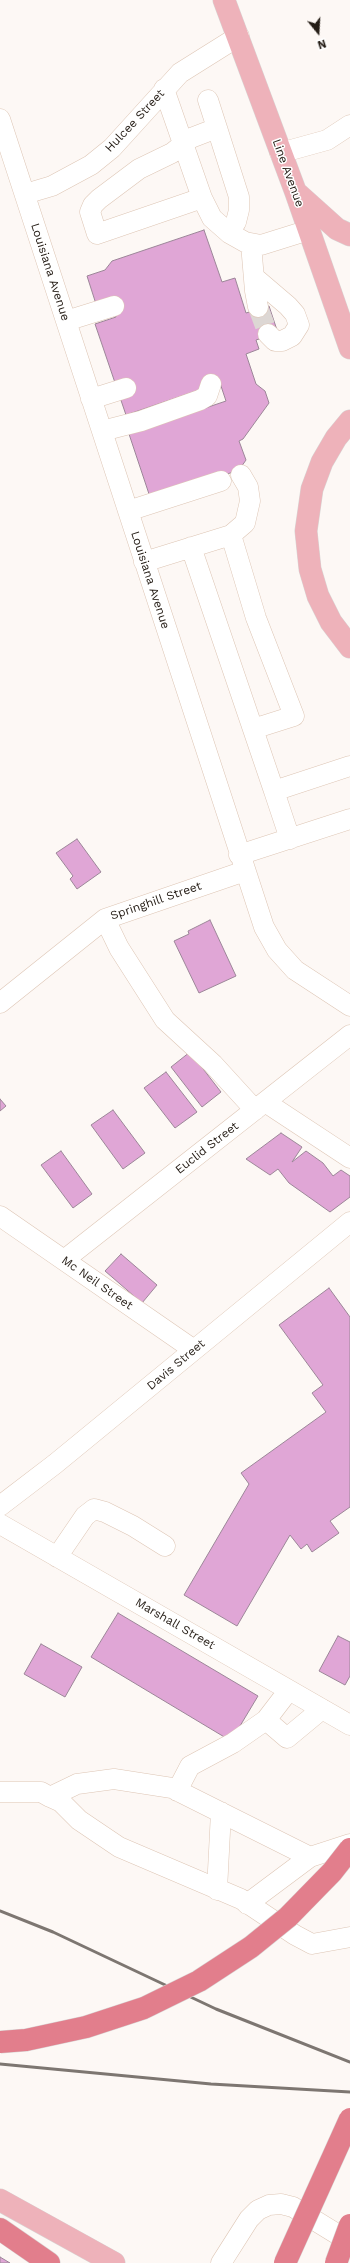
<!DOCTYPE html>
<style>
body{margin:0}
#map{position:relative;width:350px;height:2263px;overflow:hidden;background:#fdf8f5;font-family:"Work Sans",sans-serif}
canvas{display:block}
.north{position:absolute;left:298px;top:12px;width:40px;height:40px;-webkit-text-stroke:3px #fff;paint-order:stroke;rotate:162deg;font-size:11px;font-weight:700;line-height:16px;text-align:center;color:#251d16}
.north::after{content:'';display:block;margin:auto;width:14px;height:18px;background:#251d16;clip-path:polygon(50% 0,100% 100%,50% 72%,0 100%)}
</style>
<div id="map">
<canvas width="350" height="2263"></canvas>
<div class="north">N</div>
</div>
<script>
const ctx = document.querySelector('canvas').getContext('2d');
ctx.lineJoin = 'round';
function fill(path, color) { ctx.fillStyle = color; ctx.fill(path, 'evenodd'); }
const toPath = rows => new Path2D(rows.map(r => 'M' + r).join(''));
function stroke(path, color, width, dash) { ctx.strokeStyle = color; ctx.lineWidth = width; ctx.lineCap = dash ? 'butt' : 'round'; ctx.setLineDash(dash || []); ctx.stroke(path); }
function label(font, color, halo, rows, align = 'center') {
  ctx.font = font + ' "Work Sans",sans-serif'; ctx.lineWidth = 3; ctx.setLineDash([]); ctx.textBaseline = 'middle'; ctx.strokeStyle = halo; ctx.fillStyle = color; for (const [text, x, y, turn = 0] of rows) {
    ctx.save(); ctx.translate(x, y); ctx.rotate((+turn || 0) * Math.PI / 180); ctx.textAlign = isNaN(turn) ? turn : align; if (halo) ctx.strokeText(text, 0, 0); ctx.fillText(text, 0, 0); ctx.restore();
  }
}
const building = toPath([
 [204,230,222,282,235,278,246,313,269,306,278,333,256,340,259,349,246,354,256,384,265,391,269,403,243,439,239,441,246,460,239,470,151,500,129,434,226,401,220,383,126,415,95,324,116,317,112,304,96,304,87,276,105,270,112,261,204,230],
 [77,839,101,872,77,889,70,879,73,876,56,853,77,839],
 [210,920,236,976,199,993,174,941,189,934,188,931,210,920],
 [190,1052,221,1092,202,1107,171,1067,190,1052],
 [166,1072,197,1112,175,1128,144,1088,166,1072],
 [0,1099,6,1106,0,1111,0,1099],
 [113,1110,145,1153,123,1169,91,1125,113,1110],
 [281,1133,302,1147,292,1162,306,1151,323,1163,333,1176,341,1170,350,1176,350,1197,330,1212,289,1183,278,1169,270,1175,246,1159,281,1133],
 [61,1151,92,1194,73,1208,41,1165,61,1151],
 [121,1254,157,1285,142,1303,105,1271,121,1254],
 [329,1288,350,1317,350,1507,330,1521,339,1533,312,1552,307,1544,301,1549,290,1535,237,1626,184,1595,249,1484,241,1473,326,1412,312,1393,323,1385,279,1325,329,1288],
 [118,1613,258,1696,231,1741,91,1657,118,1613],
 [338,1636,350,1642,350,1676,345,1685,319,1671,338,1636],
 [41,1644,82,1667,65,1697,24,1674,41,1644],
 [0,2257,10,2263,0,2263,0,2257]
]);
fill(building, '#e0a6d6');
stroke(building, '#9c8698', 1);
stroke(toPath([
 [258,307,268,334]
]), '#ddd7d4', 20, [20, 10]);
const minor = toPath([
 [164,89,202,198,212,218,229,233,245,242,261,245,309,230],
 [208,100,217,128],
 [0,119,264,927,277,950,295,970,350,1006],
 [280,153,327,140,350,125],
 [25,194,52,186,91,165,112,148,180,73,239,36],
 [202,198,97,234,90,212,93,205,99,199,139,169,172,153,191,138,217,128,239,197,239,210,236,222,229,233],
 [251,244,255,291,258,307],
 [254,277,288,306,295,314,299,325,292,336,282,341,275,341,268,334],
 [66,321,114,306],
 [91,399,126,388],
 [102,431,141,421,200,400,207,396,211,384],
 [128,511,221,481],
 [231,535,245,523,250,501,248,487,241,475],
 [191,547,274,791,350,766],
 [144,562,231,535,256,618,294,716,253,729],
 [274,791,290,839],
 [239,855,350,819],
 [105,919,119,948,165,1020,213,1064,255,1110],
 [0,1003,105,919,245,871],
 [265,1102,350,1158],
 [0,1216,194,1350],
 [64,1260,350,1035],
 [0,1506,55,1464,350,1222],
 [0,1524,350,1725],
 [57,1557,85,1516,94,1509,105,1512,133,1526,165,1546],
 [289,1690,266,1720,287,1738,322,1709],
 [177,1791,190,1766,233,1743,266,1720],
 [0,1792,41,1792,50,1797,61,1802,79,1820,119,1847,241,1899,295,1935,312,1944,350,1937],
 [50,1797,77,1784,114,1779,172,1788,310,1857,350,1844],
 [217,1890,221,1812],
 [247,1904,310,1857],
 [221,2263,249,2219,258,2210,269,2205,281,2204,293,2207,350,2242]
]);
const major = toPath([
 [224,0,296,193,350,348],
 [298,194,337,229,350,235],
 [350,421,336,438,322,462,312,489,306,531,310,569,318,596,331,622,350,647],
 [0,2200,114,2263]
]);
const highway = toPath([
 [0,2229,49,2263]
]);
stroke(minor, '#ddc5b4', 21);
stroke(major, '#d8d6d5', 23);
stroke(highway, '#d8d6d5', 23);
stroke(minor, '#fff', 20);
stroke(major, '#eeb2ba', 22);
stroke(highway, '#e27e8c', 22);
stroke(toPath([
 [0,1911,53,1932,216,2009,350,2062],
 [0,2064,211,2084,350,2092]
]), '#7d7671', 3);
const highwayBridge = toPath([
 [0,2042,26,2040,86,2027,144,2008,199,1981,251,1947,288,1917,332,1872,350,1849],
 [285,2263,350,2119],
 [336,2263,350,2225]
]);
stroke(highwayBridge, '#d8d6d5', 23, []);
stroke(highwayBridge, '#e27e8c', 22);
label('12px', '#251d16', '#fff', [
 ["Hulcee Street",135,121,-47],
 ["Line Avenue",288,173,70],
 ["Louisiana Avenue",50,272,72],
 ["Louisiana Avenue",150,580,72],
 ["Springhill Street",156,901,-19],
 ["Euclid Street",207,1148,-38],
 ["Mc Neil Street",97,1283,35],
 ["Davis Street",176,1365,-40],
 ["Marshall Street",175,1624,30]
]);
</script>
